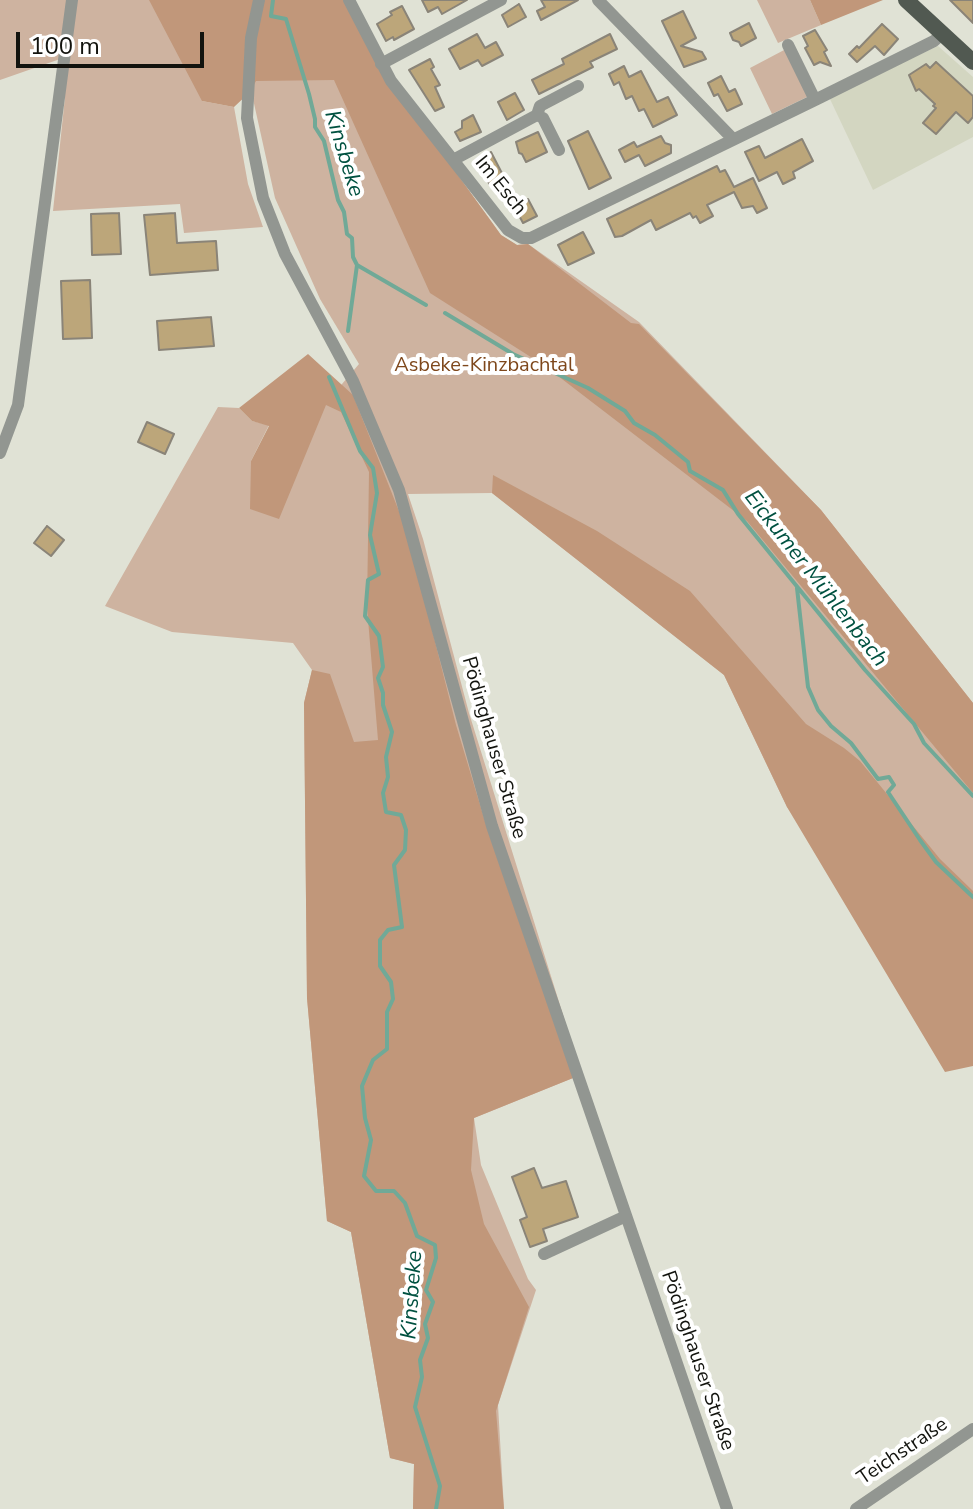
<!DOCTYPE html>
<meta charset="utf-8">
<style>
body{margin:0}
#map{position:relative;width:973px;height:1509px;overflow:hidden;background:#e0e2d5;font-family:"Nunito Sans",sans-serif}
canvas{display:block}
.scale{position:absolute;left:16px;top:32px;width:188px;height:36px;box-sizing:border-box;border:4px solid #12130e;border-top:0;padding-left:10px;font-size:24px;line-height:28px;white-space:nowrap;color:#12130e;-webkit-text-stroke:6px #fff;paint-order:stroke}
</style>
<div id="map">
<canvas width="973" height="1509"></canvas>
<div class="scale">100 m</div>
</div>
<script>
const ctx = document.querySelector('canvas').getContext('2d');
ctx.lineJoin = 'round';
function fill(path, color) { ctx.fillStyle = color; ctx.fill(path, 'evenodd'); }
const toPath = rows => new Path2D(rows.map(r => 'M' + r).join(''));
function stroke(path, color, width, dash) { ctx.strokeStyle = color; ctx.lineWidth = width; ctx.lineCap = dash ? 'butt' : 'round'; ctx.setLineDash(dash || []); ctx.stroke(path); }
function label(font, color, halo, rows, align = 'center') {
  ctx.font = font + ' "Nunito Sans",sans-serif'; ctx.lineWidth = 8; ctx.setLineDash([]); ctx.textBaseline = 'middle'; ctx.strokeStyle = halo; ctx.fillStyle = color; for (const [text, x, y, turn = 0] of rows) {
    ctx.save(); ctx.translate(x, y); ctx.rotate((+turn || 0) * Math.PI / 180); ctx.textAlign = isNaN(turn) ? turn : align; if (halo) ctx.strokeText(text, 0, 0); ctx.fillText(text, 0, 0); ctx.restore();
  }
}
fill(toPath([
 [938,46,973,77,973,137,873,190,829,97]
]), '#d3d6c1');
fill(toPath([
 [0,0,344,0,452,167,501,235,517,245,528,244,639,322,821,510,973,703,973,1064,787,807,724,675,492,493,408,494,423,539,469,713,569,1034,573,1078,474,1118,481,1165,528,1279,536,1290,498,1405,504,1509,413,1509,414,1464,390,1458,351,1232,327,1221,307,998,304,703,312,670,293,643,172,632,105,606,218,407,239,408,252,421,269,425,251,461,296,449,325,404,359,364,320,299,275,198,253,99,202,101,234,107,248,184,263,227,184,233,180,204,53,211,65,97,63,58,0,80],
 [757,0,810,0,821,25,778,43],
 [786,49,809,96,772,114,750,68]
]), '#ceb3a0');
fill(toPath([
 [149,0,344,0,452,167,501,235,517,245,528,244,631,323,639,324,821,510,973,703,973,793,747,521,545,366,430,293,334,80,256,81,250,92,234,107,202,101],
 [810,0,883,0,821,25],
 [308,354,353,395,408,534,456,725,487,828,573,1078,474,1118,471,1170,484,1224,529,1307,496,1411,504,1509,413,1509,414,1464,390,1458,351,1232,327,1221,307,998,304,703,312,670,330,674,354,742,378,740,367,607,369,472,341,412,326,405,279,519,250,509,251,461,269,426,252,421,239,408],
 [493,475,597,531,690,591,806,724,844,748,860,761,940,859,973,891,973,1066,945,1072,787,807,724,675,492,493]
]), '#c1977a');
stroke(toPath([
 [273,0,271,16,286,19,309,94,315,119,315,127,324,141,338,200,344,212,347,234,352,238,353,257,357,265,348,331],
 [357,265,426,305],
 [445,313,513,354,588,388,625,411,634,423,655,435,688,462,690,471,723,490,738,514,865,670,914,724,924,743,973,796],
 [329,377,360,451,373,468,377,493,370,535,379,574,368,580,365,616,379,636,383,667,378,678,383,693,383,705,392,732,386,757,388,777,383,793,386,812,401,815,406,830,405,850,394,865,402,927,388,930,380,940,380,966,391,982,393,999,387,1012,387,1049,373,1060,362,1086,365,1118,371,1140,364,1176,376,1191,394,1191,405,1203,417,1236,435,1245,436,1258,426,1290,433,1302,425,1324,428,1338,420,1360,422,1377,415,1407,440,1486,436,1509],
 [797,588,808,687,818,710,831,726,851,743,878,779,889,777,894,785,888,792,920,840,936,862,973,897]
]), '#70a997', 4);
const building = toPath([
 [422,0,467,0,442,14,438,7,428,12,422,0],
 [541,0,578,0,541,20,537,11,545,7,541,0],
 [950,0,973,0,973,23,950,0],
 [519,4,526,17,508,27,502,15,519,4],
 [402,6,414,29,394,40,393,37,386,41,377,24,392,15,390,12,402,6],
 [683,11,696,38,681,46,702,52,706,59,684,67,662,21,683,11],
 [749,23,756,38,741,46,739,42,733,40,730,33,749,23],
 [882,24,898,39,884,55,875,46,857,62,849,54,857,46,859,48,882,24],
 [815,30,827,50,824,52,831,66,820,62,814,65,805,48,808,46,803,36,815,30],
 [477,34,485,48,496,42,503,55,482,66,478,60,460,69,449,49,477,34],
 [610,34,617,49,590,62,593,67,539,94,532,80,564,64,562,59,610,34],
 [430,59,434,67,431,69,440,85,435,87,444,107,435,111,409,70,430,59],
 [936,62,973,96,973,117,968,123,956,112,936,134,923,123,936,108,933,106,935,104,919,89,916,91,909,75,926,64,930,68,936,62],
 [624,66,629,77,641,71,657,102,668,97,677,115,653,127,644,109,639,111,632,96,626,99,619,82,614,85,609,74,624,66],
 [721,76,729,92,735,89,742,104,727,111,718,94,714,96,708,83,721,76],
 [515,93,524,110,507,120,498,102,515,93],
 [473,115,481,132,460,141,455,132,462,128,462,121,473,115],
 [588,131,611,178,589,189,568,141,588,131],
 [538,132,547,152,526,162,522,154,519,153,516,142,538,132],
 [661,136,665,143,671,145,671,153,645,166,639,155,625,162,619,150,634,142,637,147,661,136],
 [802,139,813,161,793,172,795,178,783,184,777,172,759,181,745,152,759,146,765,158,802,139],
 [491,152,506,181,492,188,475,161,491,152],
 [717,166,720,172,725,170,734,187,753,178,767,208,757,213,753,206,742,208,734,192,707,205,713,216,700,223,696,216,693,218,690,213,656,230,651,220,622,236,615,237,607,219,717,166],
 [528,199,537,216,523,223,514,206,528,199],
 [119,213,121,254,92,255,91,214,119,213],
 [175,213,177,243,216,241,218,270,150,275,144,215,175,213],
 [583,232,594,253,568,265,558,245,583,232],
 [90,280,92,338,63,339,61,281,90,280],
 [211,317,214,346,159,350,157,321,211,317],
 [147,422,174,434,165,454,138,442,147,422],
 [47,526,64,540,51,556,34,543,47,526],
 [534,1168,542,1188,566,1181,578,1217,543,1229,547,1241,530,1247,520,1220,527,1217,512,1177,534,1168]
]);
fill(building, '#bca67a');
stroke(building, '#8a8478', 2);
stroke(toPath([
 [259,0,251,38,247,118,263,198,285,254,353,381,399,490,492,826,727,1509],
 [349,0,391,81,508,230,522,238,531,238,815,100,934,41,943,33],
 [598,0,733,139],
 [788,45,815,100],
 [381,64,501,0],
 [537,115,540,106,578,86],
 [453,160,537,115,543,118,559,150],
 [0,453,18,405,72,0],
 [544,1254,626,1216],
 [856,1509,973,1429]
]), '#929691', 12);
stroke(toPath([
 [906,0,973,62]
]), '#515951', 16);
label('20px', '#12130e', '#fff', [
 ["Im Esch",500,186,51],
 ["Pödinghauser Straße",493,748,74],
 ["Pödinghauser Straße",697,1361,71],
 ["Teichstraße",903,1452,-34]
]);
label('20px', '#7e471b', '#fff', [
 ["Asbeke-Kinzbachtal",484,366]
]);
label('italic 22px', '#005140', '#fff', [
 ["Kinsbeke",343,154,73],
 ["Eickumer Mühlenbach",815,579,52],
 ["Kinsbeke",413,1295,-86]
]);
</script>
